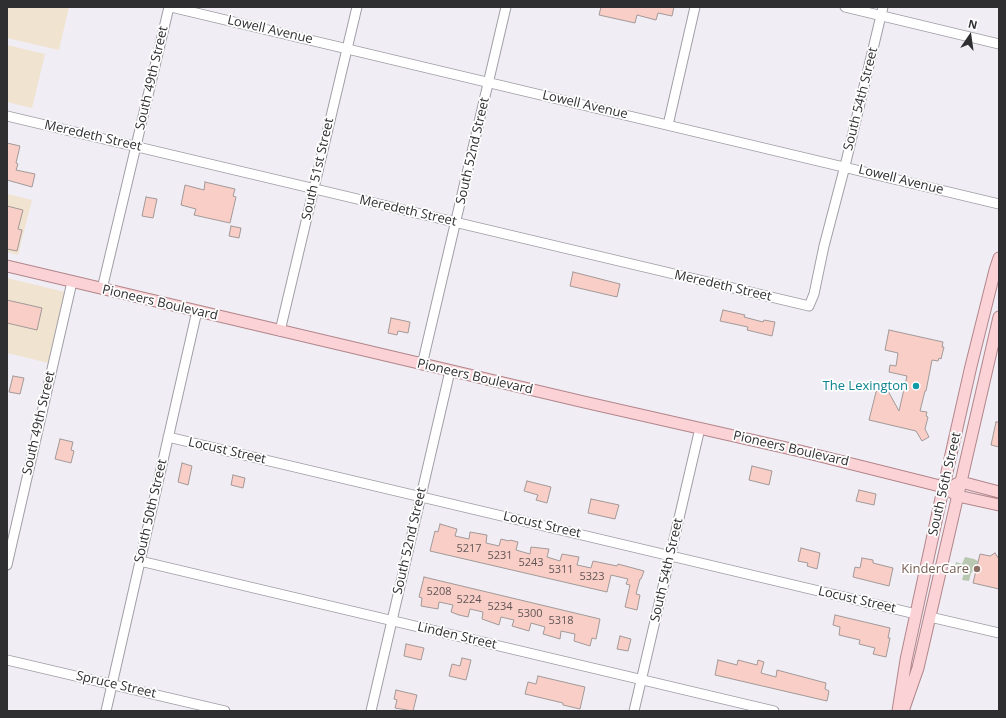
<!DOCTYPE html>
<style>
body{margin:0}
#map{position:relative;width:1006px;height:718px;overflow:hidden;background:#f0edf5;font-family:"Open Sans",sans-serif}
canvas{display:block}
.frame{position:absolute;inset:0;border:8px solid #2f2e31;pointer-events:none}
.north{position:absolute;left:950px;top:16px;width:40px;height:40px;-webkit-text-stroke:3px #fff;paint-order:stroke;rotate:13deg;font-size:11px;font-weight:700;line-height:16px;text-align:center;color:#2f2e31}
.north::after{content:'';display:block;margin:auto;width:14px;height:18px;background:#2f2e31;clip-path:polygon(50% 0,100% 100%,50% 72%,0 100%)}
</style>
<div id="map">
<canvas width="1006" height="718"></canvas>
<div class="frame"></div>
<div class="north">N</div>
</div>
<script>
const ctx = document.querySelector('canvas').getContext('2d');
ctx.lineJoin = 'round';
function fill(path, color) { ctx.fillStyle = color; ctx.fill(path, 'evenodd'); }
const toPath = rows => new Path2D(rows.map(r => 'M' + r).join(''));
function stroke(path, color, width, dash) { ctx.strokeStyle = color; ctx.lineWidth = width; ctx.lineCap = dash ? 'butt' : 'round'; ctx.setLineDash(dash || []); ctx.stroke(path); }
function label(font, color, halo, rows, align = 'center') {
  ctx.font = font + ' "Open Sans",sans-serif'; ctx.lineWidth = 3.5; ctx.setLineDash([]); ctx.textBaseline = 'middle'; ctx.strokeStyle = halo; ctx.fillStyle = color; for (const [text, x, y, turn = 0] of rows) {
    ctx.save(); ctx.translate(x, y); ctx.rotate((+turn || 0) * Math.PI / 180); ctx.textAlign = isNaN(turn) ? turn : align; if (halo) ctx.strokeText(text, 0, 0); ctx.fillText(text, 0, 0); ctx.restore();
  }
}
fill(toPath([
 [7,7,69,7,59,50,7,38],
 [7,45,45,54,32,108,7,102],
 [7,194,32,200,18,255,7,252],
 [7,278,69,293,53,364,7,353]
]), '#f0e3cf');
fill(toPath([
 [965,557,974,559,978,561,976,568,971,573,969,581,962,580,964,573,954,571,956,562,962,564]
]), '#b8c7af');
const building = toPath([
 [601,7,674,7,672,16,658,13,656,20,637,15,635,23,599,15,601,7],
 [7,143,20,146,16,163,18,164,16,170,35,174,32,187,7,180,7,143],
 [205,182,235,189,233,196,236,197,230,223,194,215,196,209,181,205,185,185,204,190,205,182],
 [146,197,157,199,153,218,142,216,146,197],
 [7,206,23,210,18,229,22,230,17,251,7,249,7,206],
 [231,226,241,228,239,238,229,236,231,226],
 [573,272,620,284,617,297,570,286,573,272],
 [7,300,42,308,37,330,7,323,7,300],
 [723,310,745,315,744,317,763,322,764,320,775,322,772,336,747,330,748,327,720,321,723,310],
 [391,318,410,322,408,333,398,331,397,335,388,333,391,318],
 [889,330,943,342,942,347,944,347,941,359,939,358,938,361,932,360,926,391,925,391,920,411,927,412,926,416,928,417,925,429,929,437,922,441,916,431,869,420,876,392,881,388,884,388,888,391,899,411,907,376,889,372,890,365,896,366,898,353,885,350,889,330],
 [13,376,24,378,20,394,9,392,13,376],
 [996,422,999,422,999,447,991,445,996,422],
 [60,439,73,442,71,450,74,451,71,463,55,459,60,439],
 [182,463,192,466,188,485,178,482,182,463],
 [752,466,772,471,769,485,749,480,752,466],
 [233,475,245,478,243,488,231,485,233,475],
 [527,481,551,487,547,503,536,500,538,495,524,491,527,481],
 [859,490,876,494,874,505,856,501,859,490],
 [591,499,619,505,615,519,588,513,591,499],
 [440,524,457,529,455,536,469,539,470,532,487,535,486,543,499,546,501,539,509,541,510,540,518,542,516,550,530,554,531,547,549,549,547,557,560,561,562,554,579,557,577,565,591,568,593,561,617,566,618,564,644,571,641,579,640,579,636,594,640,595,637,610,625,607,630,585,626,584,628,579,611,575,607,592,430,551,435,531,438,532,440,524],
 [801,548,820,553,817,569,807,566,808,563,798,561,801,548],
 [995,553,999,559,999,589,973,583,980,554,990,556,995,553],
 [862,558,873,560,873,563,893,568,889,586,853,577,855,567,860,568,862,558],
 [424,577,600,619,596,639,592,638,590,646,574,641,575,634,561,631,560,639,543,634,545,627,531,623,529,631,512,626,514,620,501,617,499,625,482,619,483,612,470,609,468,617,459,615,451,612,453,605,439,602,438,609,421,606,422,598,419,597,424,577],
 [835,615,890,628,888,638,890,638,886,657,873,654,875,648,859,644,860,640,839,635,840,627,833,625,835,615],
 [620,636,631,639,628,651,617,649,620,636],
 [406,644,424,648,421,660,404,656,406,644],
 [462,658,471,660,466,680,449,676,452,664,460,666,462,658],
 [718,660,737,665,738,660,757,665,758,660,764,662,761,673,776,677,777,670,826,683,825,689,829,691,827,701,715,675,718,660],
 [538,676,585,687,580,709,563,705,563,703,525,694,528,682,536,684,538,676],
 [396,690,417,695,413,711,395,708,397,700,394,699,396,690]
]);
fill(building, '#f8cec7');
stroke(building, '#a29997', 1);
const minor = toPath([
 [171,7,999,204],
 [845,7,999,44],
 [7,116,809,306,814,294,824,246,845,166,883,7],
 [668,125,695,7],
 [102,289,169,7],
 [280,331,357,7],
 [422,365,506,7],
 [168,437,916,614],
 [140,561,774,711],
 [7,565,72,282],
 [930,617,999,633],
 [7,660,225,711],
 [106,711,197,311],
 [371,711,450,371],
 [634,711,700,428]
]);
const major = toPath([
 [7,266,584,402,800,451,944,487,958,496,999,505],
 [956,484,961,482,999,492],
 [898,711,906,660,940,503,971,366,995,270,999,258],
 [903,711,918,668,999,317]
]);
stroke(minor, '#a19ea6', 11);
stroke(major, '#b2868b', 13);
stroke(minor, '#fff', 9);
stroke(major, '#fbd3d6', 11);
for (const [x, y, r, color] of [
 [916,386,4,"#0f9aa8"],
 [977,569,4,"#8d6e63"]
]) { const dot = new Path2D(); dot.arc(x, y, r, 0, 2 * Math.PI); ctx.fillStyle = color; ctx.fill(dot); stroke(dot, '#fff', 1.5); }
label('11px', '#615656', null, [
 ["5217",469,549],
 ["5231",500,556],
 ["5243",531,563],
 ["5311",561,570],
 ["5323",592,577],
 ["5208",439,592],
 ["5224",469,600],
 ["5234",500,607],
 ["5300",530,614],
 ["5318",561,621]
]);
label('13px', '#2f2e31', '#fff', [
 ["Lowell Avenue",270,30,13],
 ["South 49th Street",152,78,-77],
 ["South 54th Street",861,99,-76],
 ["Lowell Avenue",585,105,13],
 ["Meredeth Street",93,136,13],
 ["South 52nd Street",473,151,-77],
 ["South 51st Street",318,169,-77],
 ["Lowell Avenue",901,180,14],
 ["Meredeth Street",408,211,13],
 ["Meredeth Street",723,286,13],
 ["Pioneers Boulevard",160,303,13],
 ["Pioneers Boulevard",475,377,13],
 ["South 49th Street",39,423,-77],
 ["Pioneers Boulevard",791,449,13],
 ["Locust Street",227,451,13],
 ["South 56th Street",945,484,-77],
 ["South 50th Street",151,511,-77],
 ["Locust Street",542,525,13],
 ["South 52nd Street",410,541,-77],
 ["South 54th Street",667,570,-77],
 ["Locust Street",857,600,13],
 ["Linden Street",457,636,13],
 ["Spruce Street",116,685,13]
]);
label('13px', '#0d838f', '#fff', [
 ["The Lexington",908,386]
], 'right');
label('13px', '#785e54', '#fff', [
 ["KinderCare",969,569]
], 'right');
</script>
